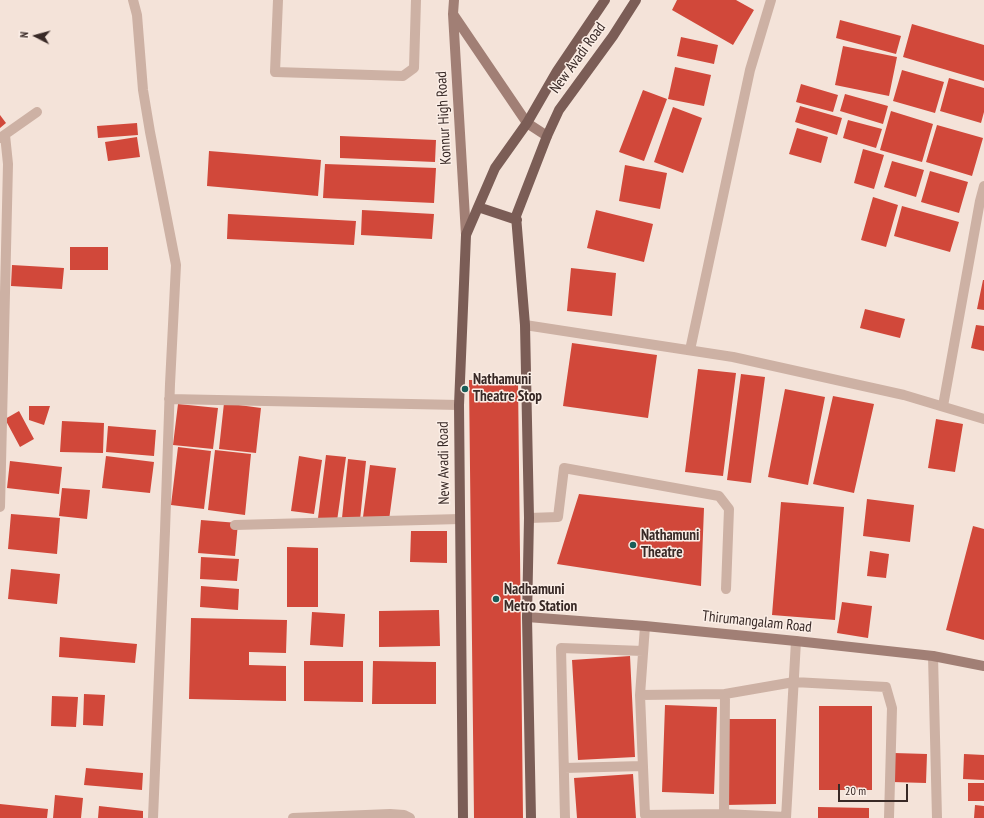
<!DOCTYPE html>
<style>
body{margin:0}
#map{position:relative;width:984px;height:818px;overflow:hidden;background:#f4e3d9;font-family:"PT Sans Narrow",sans-serif}
canvas{display:block}
.north{position:absolute;left:16px;top:16px;width:40px;height:40px;-webkit-text-stroke:3px #fbeee6;paint-order:stroke;rotate:276deg;font-size:11px;font-weight:700;line-height:16px;text-align:center;color:#382926}
.north::after{content:'';display:block;margin:auto;width:14px;height:18px;background:#382926;clip-path:polygon(50% 0,100% 100%,50% 72%,0 100%)}
.scale{position:absolute;left:838px;top:784px;width:70px;height:18px;box-sizing:border-box;border:2px solid #382926;border-top:0;padding-left:5px;font-size:12px;line-height:14px;white-space:nowrap;color:#382926;-webkit-text-stroke:3px #fbeee6;paint-order:stroke}
</style>
<div id="map">
<canvas width="984" height="818"></canvas>
<div class="north">N</div>
<div class="scale">20 m</div>
</div>
<script>
const ctx = document.querySelector('canvas').getContext('2d');
ctx.lineJoin = 'round';
function fill(path, color) { ctx.fillStyle = color; ctx.fill(path, 'evenodd'); }
const toPath = rows => new Path2D(rows.map(r => 'M' + r).join(''));
function stroke(path, color, width, dash) { ctx.strokeStyle = color; ctx.lineWidth = width; ctx.lineCap = dash ? 'butt' : 'round'; ctx.setLineDash(dash || []); ctx.stroke(path); }
function label(font, color, halo, rows, align = 'center') {
  ctx.font = font + ' "PT Sans Narrow",sans-serif'; ctx.lineWidth = 3; ctx.setLineDash([]); ctx.textBaseline = 'middle'; ctx.strokeStyle = halo; ctx.fillStyle = color; for (const [text, x, y, turn = 0] of rows) {
    ctx.save(); ctx.translate(x, y); ctx.rotate((+turn || 0) * Math.PI / 180); ctx.textAlign = isNaN(turn) ? turn : align; if (halo) ctx.strokeText(text, 0, 0); ctx.fillText(text, 0, 0); ctx.restore();
  }
}
fill(toPath([
 [677,0,736,0,754,10,733,45,672,10],
 [840,20,901,36,896,54,836,38],
 [912,24,984,45,984,81,903,57],
 [681,37,718,45,714,64,677,56],
 [843,46,897,57,889,96,835,85],
 [675,67,711,75,704,106,668,99],
 [902,70,944,82,935,113,893,101],
 [949,78,984,88,984,112,981,123,940,111],
 [801,84,838,95,833,112,796,102],
 [643,90,667,99,644,161,619,152],
 [845,94,888,106,883,124,840,111],
 [800,106,842,118,837,135,795,122],
 [673,107,702,118,683,173,654,162],
 [891,111,933,124,922,162,880,150],
 [0,115,6,123,0,128],
 [848,120,882,129,876,148,843,138],
 [137,123,138,135,98,138,97,126],
 [937,125,983,138,972,176,926,162],
 [797,128,828,137,821,163,789,154],
 [340,136,436,140,435,162,340,158],
 [137,137,140,157,108,161,105,142],
 [863,149,884,155,874,189,854,183],
 [209,151,321,160,318,196,207,186],
 [892,161,924,170,916,197,884,187],
 [325,164,436,168,434,203,323,198],
 [625,165,667,173,660,209,619,201],
 [930,171,968,182,959,213,921,202],
 [873,197,898,205,886,247,861,240],
 [902,206,959,222,950,252,894,236],
 [362,210,434,214,432,239,361,235],
 [596,210,653,224,644,262,587,248],
 [228,214,356,221,354,245,227,239],
 [70,247,108,247,108,270,70,270],
 [12,265,64,268,62,289,11,286],
 [571,268,616,273,612,316,567,311],
 [983,280,984,280,984,310,977,309],
 [865,309,905,319,900,338,860,328],
 [976,325,984,326,984,351,971,348],
 [572,343,657,355,648,418,563,406],
 [698,369,736,373,723,476,685,472],
 [741,374,765,377,751,483,727,480],
 [469,380,518,380,523,818,474,818],
 [785,389,825,397,808,485,768,477],
 [833,396,874,404,854,493,813,484],
 [224,403,261,408,256,453,219,449],
 [178,404,218,408,213,449,173,445],
 [29,406,50,406,44,425,29,420],
 [19,411,34,439,20,447,5,419],
 [936,419,963,424,955,472,928,468],
 [62,421,104,423,103,453,60,452],
 [108,426,156,430,154,456,106,452],
 [178,447,211,451,204,509,171,505],
 [215,450,251,454,245,515,208,510],
 [326,455,346,457,337,521,318,518],
 [106,456,154,462,150,493,102,488],
 [299,456,322,460,314,514,291,511],
 [348,459,366,461,360,520,342,518],
 [10,461,62,467,59,494,7,488],
 [370,465,396,468,389,520,363,517],
 [62,488,90,490,87,519,59,516],
 [579,494,704,508,701,586,557,564],
 [867,499,914,505,910,542,863,536],
 [781,502,844,507,835,620,772,615],
 [11,514,60,518,57,554,8,549],
 [201,520,238,523,235,556,198,553],
 [973,526,984,529,984,640,946,630],
 [411,531,447,531,447,563,410,562],
 [287,547,318,548,318,607,287,607],
 [870,551,889,554,886,578,867,576],
 [201,557,239,559,237,581,200,579],
 [11,569,60,574,57,604,8,599],
 [201,586,239,589,238,610,200,607],
 [842,602,872,606,868,638,837,633],
 [439,610,440,646,379,647,379,611],
 [312,612,345,614,343,647,310,645],
 [191,618,287,620,286,653,249,652,249,665,286,666,286,701,189,699],
 [60,637,137,644,135,663,59,657],
 [630,656,635,757,578,760,572,660],
 [304,661,363,661,363,702,304,701],
 [373,661,436,662,436,704,372,704],
 [84,694,105,695,103,726,83,725],
 [52,696,78,697,76,727,51,726],
 [665,705,717,707,714,794,662,792],
 [819,706,872,706,872,790,819,790],
 [725,719,776,719,776,804,725,805],
 [894,753,927,754,926,783,892,782],
 [964,754,984,755,984,780,963,779],
 [86,768,143,773,142,790,84,785],
 [633,774,636,818,577,818,574,778],
 [968,783,984,783,984,801,968,801],
 [55,795,83,798,81,818,53,818],
 [0,804,48,809,47,818,0,818],
 [975,805,984,806,984,818,974,818],
 [99,806,143,811,143,818,98,818],
 [818,807,869,808,869,818,818,818]
]), '#d1483a');
stroke(toPath([
 [133,0,137,15,143,90,150,132,176,265,170,384,165,531,153,818],
 [278,0,275,72,403,76,414,68,416,0],
 [0,138,37,112],
 [525,325,733,357,904,395,984,419],
 [690,350,750,70,771,0],
 [169,399,459,405],
 [943,406,980,201,984,186],
 [0,507,8,164,5,135],
 [529,518,558,517,564,468,719,496,729,509,726,589],
 [235,525,460,519],
 [645,626,640,695,725,694,724,814,786,817],
 [933,656,937,818],
 [725,694,794,682,886,687,892,708,889,818],
 [640,695,645,815,724,814],
 [564,768,643,766],
 [293,818,390,814,404,815,410,818],
 [565,818,561,648,643,651],
 [786,818,796,641]
]), '#cdb1a4', 10);
stroke(toPath([
 [454,0,453,14,466,235],
 [453,14,527,123,547,136],
 [527,617,645,626,796,641,933,656,984,666]
]), '#a17f75', 10);
stroke(toPath([
 [478,207,517,220],
 [463,818,459,405,466,235,495,168,527,123,557,71,605,0],
 [531,818,527,617,529,518,525,325,516,216,547,136,559,110,613,36,636,0]
]), '#7b5d56', 10);
for (const [x, y, r, color] of [
 [465,389,4,"#185d58"],
 [633,545,4,"#185d58"],
 [496,599,4,"#185d58"]
]) { const dot = new Path2D(); dot.arc(x, y, r, 0, 2 * Math.PI); ctx.fillStyle = color; ctx.fill(dot); stroke(dot, '#fbeee6', 1.5); }
label('15px', '#382926', '#fbeee6', [
 ["New Avadi Road",578,58,-54],
 ["Konnur High Road",444,118,-93],
 ["New Avadi Road",444,463,-91],
 ["Thirumangalam Road",757,622,6]
]);
label('bold 15px', '#382926', '#fbeee6', [
 ["Nathamuni",473,380],
 ["Theatre Stop",473,397],
 ["Nathamuni",641,536],
 ["Theatre",641,553],
 ["Nadhamuni",504,590],
 ["Metro Station",504,607]
], 'left');
</script>
